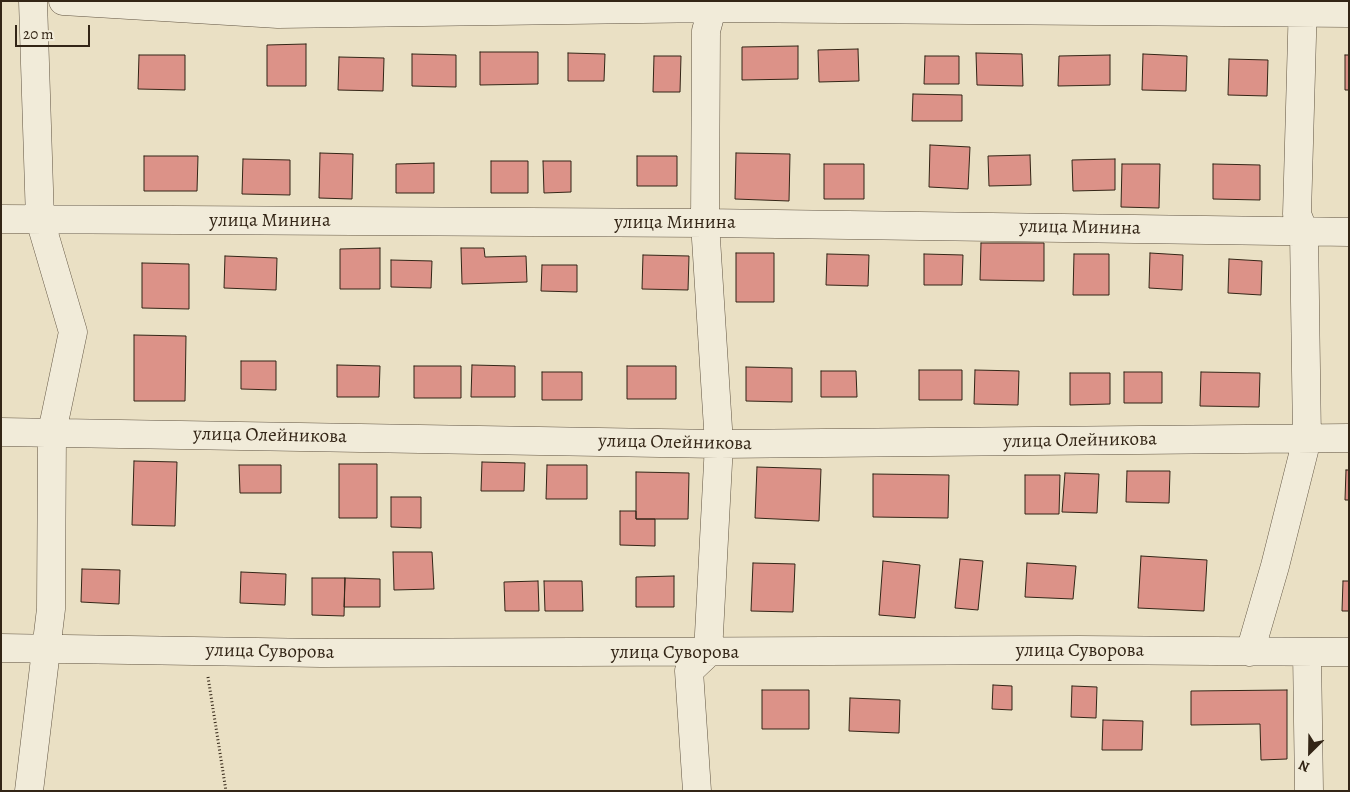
<!DOCTYPE html>
<meta charset="utf-8">
<style>
body{margin:0}
#map{position:relative;width:1350px;height:792px;overflow:hidden;background:#eae0c4;font-family:Alegreya,serif}
canvas{display:block}
.frame{position:absolute;inset:0;border:2px solid #332516;pointer-events:none}
.north{position:absolute;left:1285px;top:727px;width:50px;height:50px;-webkit-text-stroke:4px #f1ebd9;paint-order:stroke;rotate:203deg;font-size:14px;font-weight:700;line-height:20px;text-align:center;color:#332516}
.north::after{content:'';display:block;margin:auto;width:18px;height:22px;background:#332516;clip-path:polygon(50% 0,100% 100%,50% 72%,0 100%)}
.scale{position:absolute;left:15px;top:25px;width:75px;height:22px;box-sizing:border-box;border:2px solid #332516;border-top:0;padding-left:6px;font-size:15px;line-height:18px;white-space:nowrap;color:#332516;-webkit-text-stroke:4px #f1ebd9;paint-order:stroke}
</style>
<div id="map">
<canvas width="1350" height="792"></canvas>
<div class="frame"></div>
<div class="north">N</div>
<div class="scale">20 m</div>
</div>
<script>
const ctx = document.querySelector('canvas').getContext('2d');
ctx.lineJoin = 'round';
function fill(path, color) { ctx.fillStyle = color; ctx.fill(path, 'evenodd'); }
const toPath = rows => new Path2D(rows.map(r => 'M' + r).join(''));
function stroke(path, color, width, dash) { ctx.strokeStyle = color; ctx.lineWidth = width; ctx.lineCap = dash ? 'butt' : 'round'; ctx.setLineDash(dash || []); ctx.stroke(path); }
function label(font, color, halo, rows, align = 'center') {
  ctx.font = font + ' Alegreya,serif'; ctx.lineWidth = 4; ctx.setLineDash([]); ctx.textBaseline = 'middle'; ctx.strokeStyle = halo; ctx.fillStyle = color; for (const [text, x, y, turn = 0] of rows) {
    ctx.save(); ctx.translate(x, y); ctx.rotate((+turn || 0) * Math.PI / 180); ctx.textAlign = isNaN(turn) ? turn : align; if (halo) ctx.strokeText(text, 0, 0); ctx.fillText(text, 0, 0); ctx.restore();
  }
}
const building = toPath([
 [306,44,306,86,267,86,267,45,306,44],
 [798,46,798,79,742,80,742,47,798,46],
 [858,49,859,81,819,82,818,50,858,49],
 [480,52,538,52,538,84,480,85,480,52],
 [568,53,605,54,604,81,568,81,568,53],
 [976,53,1022,54,1023,86,977,85,976,53],
 [412,54,456,55,456,87,412,86,412,54],
 [1143,54,1187,56,1186,91,1142,90,1143,54],
 [139,55,185,55,185,90,138,89,139,55],
 [1110,55,1110,85,1058,86,1059,56,1110,55],
 [1345,55,1349,55,1349,90,1345,90,1345,55],
 [654,56,681,56,680,92,653,92,654,56],
 [925,56,959,56,959,84,924,84,925,56],
 [339,57,384,58,383,91,338,90,339,57],
 [1229,59,1268,60,1267,96,1228,95,1229,59],
 [913,94,962,95,962,121,912,121,913,94],
 [930,145,970,147,968,189,929,187,930,145],
 [320,153,353,154,352,199,319,198,320,153],
 [736,153,790,154,789,201,735,199,736,153],
 [1030,155,1031,185,989,186,988,156,1030,155],
 [144,156,198,156,197,191,144,191,144,156],
 [637,156,677,156,677,186,637,186,637,156],
 [243,159,290,160,290,195,242,194,243,159],
 [1115,159,1115,190,1073,191,1072,160,1115,159],
 [491,161,528,161,528,193,491,193,491,161],
 [543,161,571,161,571,192,544,193,543,161],
 [434,163,434,193,396,193,396,164,434,163],
 [824,164,864,164,864,199,824,199,824,164],
 [1122,164,1160,164,1159,208,1121,207,1122,164],
 [1213,164,1260,165,1260,200,1213,199,1213,164],
 [981,243,1044,243,1044,281,980,280,981,243],
 [380,248,380,289,340,289,340,249,380,248],
 [461,248,484,248,485,257,526,256,527,282,462,284,461,248],
 [736,253,774,253,774,302,736,302,736,253],
 [1150,253,1183,255,1182,290,1149,288,1150,253],
 [827,254,869,255,868,286,826,285,827,254],
 [924,254,963,255,962,285,924,285,924,254],
 [1074,254,1109,254,1109,295,1073,295,1074,254],
 [643,255,689,256,688,290,642,289,643,255],
 [225,256,277,258,276,290,224,288,225,256],
 [1229,259,1262,261,1261,295,1228,293,1229,259],
 [391,260,432,261,431,288,391,287,391,260],
 [142,263,189,264,189,309,142,308,142,263],
 [542,265,577,265,577,292,541,291,542,265],
 [134,335,186,336,185,401,134,401,134,335],
 [241,361,276,361,276,390,241,389,241,361],
 [337,365,380,366,379,397,337,397,337,365],
 [472,365,515,366,515,397,471,397,472,365],
 [414,366,461,366,461,398,414,398,414,366],
 [627,366,676,366,676,399,627,399,627,366],
 [746,367,792,368,792,402,746,401,746,367],
 [919,370,962,370,962,400,919,400,919,370],
 [975,370,1019,371,1018,405,974,404,975,370],
 [821,371,856,371,857,397,821,397,821,371],
 [542,372,582,372,582,400,542,400,542,372],
 [1124,372,1162,372,1162,403,1124,403,1124,372],
 [1201,372,1260,373,1259,407,1200,406,1201,372],
 [1070,373,1110,373,1110,404,1070,405,1070,373],
 [134,461,177,462,175,526,132,525,134,461],
 [482,462,525,463,524,491,481,491,482,462],
 [339,464,377,464,377,518,339,518,339,464],
 [239,465,281,465,281,493,240,493,239,465],
 [547,465,587,465,587,499,546,499,547,465],
 [757,467,821,469,819,521,755,518,757,467],
 [1346,470,1349,470,1349,500,1345,500,1346,470],
 [1127,471,1170,471,1169,503,1126,502,1127,471],
 [636,472,689,473,688,519,636,519,636,472],
 [1065,473,1099,474,1097,513,1062,512,1065,473],
 [873,474,949,475,948,518,873,517,873,474],
 [1025,475,1060,475,1059,514,1025,514,1025,475],
 [391,497,421,497,421,528,391,527,391,497],
 [620,511,636,511,636,519,655,519,655,546,620,545,620,511],
 [393,552,432,552,434,589,394,590,393,552],
 [1141,556,1207,560,1204,611,1138,608,1141,556],
 [960,559,983,561,978,610,955,608,960,559],
 [883,561,920,565,915,618,879,615,883,561],
 [753,563,795,564,793,612,751,611,753,563],
 [1027,563,1076,566,1073,599,1025,597,1027,563],
 [82,569,120,570,119,604,81,602,82,569],
 [241,572,286,574,285,605,240,603,241,572],
 [674,576,674,607,636,607,636,577,674,576],
 [312,578,345,578,344,616,312,615,312,578],
 [345,578,380,579,380,607,344,607,345,578],
 [538,581,539,611,505,611,504,582,538,581],
 [544,581,582,581,583,611,545,611,544,581],
 [1343,581,1349,581,1349,611,1342,611,1343,581],
 [993,685,1012,686,1012,710,992,709,993,685],
 [1072,686,1097,687,1096,718,1071,717,1072,686],
 [762,690,809,690,809,729,762,729,762,690],
 [1287,690,1287,759,1261,760,1260,724,1191,725,1191,691,1287,690],
 [850,698,900,700,899,733,849,731,850,698],
 [1103,720,1143,721,1142,750,1102,750,1103,720]
]);
fill(building, '#dc9288');
stroke(building, '#332516', 1);
const minor = toPath([
 [63,1,278,14,714,8,1349,13],
 [1,219,705,223,1349,232],
 [1,432,719,444,1349,438],
 [1,648,321,653,1079,650,1349,652],
 [1250,652,1275,566,1307,439,1304,232,1297,214,1303,1],
 [1307,652,1309,791],
 [29,791,51,609,52,432,73,332,40,220,33,1],
 [697,791,689,671,708,653,719,444,705,223,706,31,714,1]
]);
stroke(minor, '#615442', 29);
stroke(toPath([
 [208,677,226,791]
]), '#332516', 3, [1, 2.5]);
stroke(minor, '#f1ebd9', 28);
label('19px', '#332516', '#f1ebd9', [
 ["улица Минина",270,221],
 ["улица Минина",675,223],
 ["улица Минина",1080,228,1],
 ["улица Олейникова",270,436,1],
 ["улица Олейникова",1080,441,-1],
 ["улица Олейникова",675,443,1],
 ["улица Суворова",1080,651],
 ["улица Суворова",270,652,1],
 ["улица Суворова",675,653]
]);
</script>
